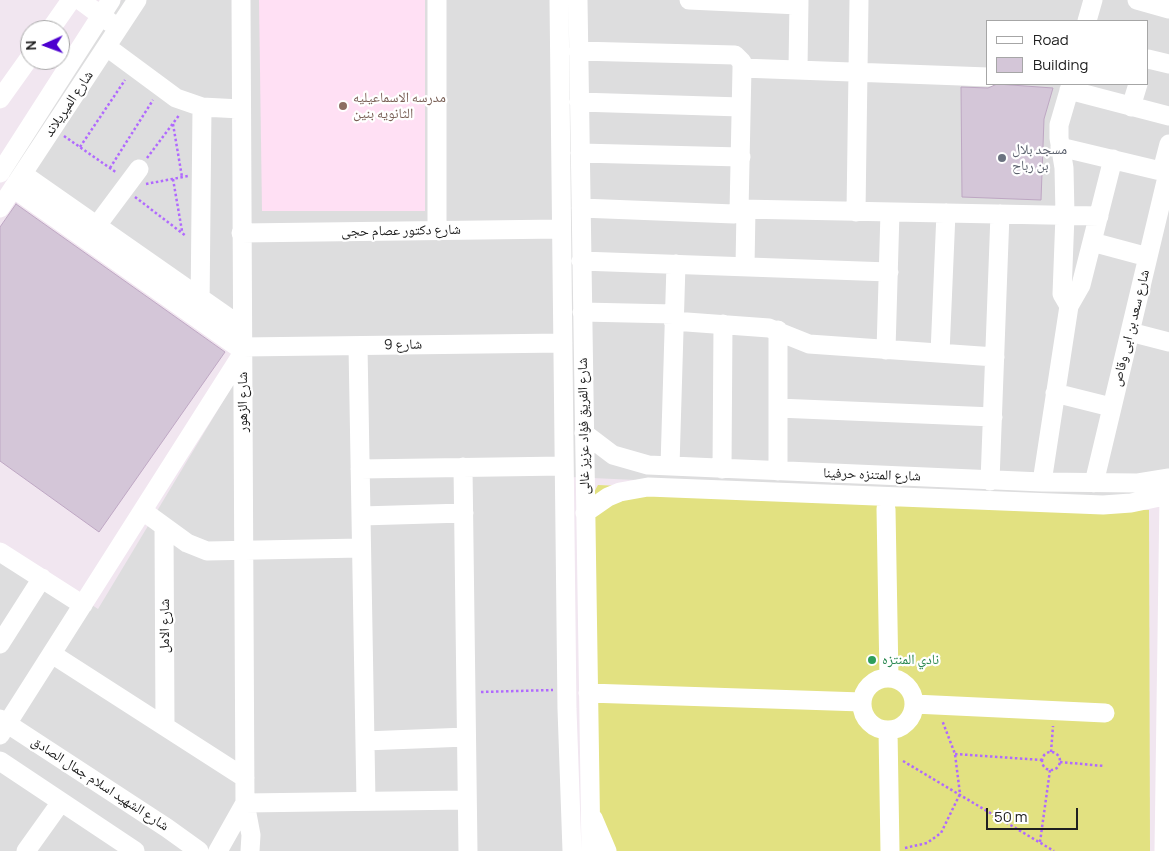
<!DOCTYPE html>
<meta charset="utf-8">
<style>
body{margin:0}
#map{position:relative;width:1169px;height:851px;overflow:hidden;background:#f1e6f0;font-family:Manrope,sans-serif}
canvas{display:block}
.legend{position:absolute;left:986px;top:20px;width:162px;height:65px;box-sizing:border-box;background:#fff;border:1px solid #a6a6a6;margin:0;padding:6px 9px;list-style:none;font-size:15px;color:#202020}
.legend li{display:flex;align-items:center;gap:10px;height:25px}
.legend b{width:25px;border:1px solid #a6a6a6}
.north{position:absolute;left:20px;top:20px;width:50px;height:50px;box-sizing:border-box;background:#fff;border:1px solid #a6a6a6;border-radius:50%;rotate:268deg;font-size:14px;font-weight:700;line-height:20px;text-align:center;color:#202020}
.north::after{content:'';display:block;margin:auto;width:18px;height:22px;background:#4d00cf;clip-path:polygon(50% 0,100% 100%,50% 72%,0 100%)}
.scale{position:absolute;left:986px;top:808px;width:92px;height:22px;box-sizing:border-box;border:2px solid #202020;border-top:0;padding-left:6px;font-size:15px;line-height:18px;white-space:nowrap;color:#202020;-webkit-text-stroke:4px #fff;paint-order:stroke}
</style>
<div id="map">
<canvas width="1169" height="851"></canvas>
<ul class="legend">
<li><b style="height:6px;background:#fff"></b>Road</li>
<li><b style="height:14px;background:#d4c6d8"></b>Building</li>
</ul>
<div class="north">N</div>
<div class="scale">50 m</div>
</div>
<script>
const ctx = document.querySelector('canvas').getContext('2d');
ctx.lineJoin = 'round';
function fill(path, color) { ctx.fillStyle = color; ctx.fill(path, 'evenodd'); }
const toPath = rows => new Path2D(rows.map(r => 'M' + r).join(''));
function stroke(path, color, width, dash) { ctx.strokeStyle = color; ctx.lineWidth = width; ctx.lineCap = dash ? 'butt' : 'round'; ctx.setLineDash(dash || []); ctx.stroke(path); }
function label(font, color, halo, rows, align = 'center') {
  ctx.font = font + ' Manrope,"Noto Naskh Arabic",sans-serif'; ctx.lineWidth = 4.5; ctx.setLineDash([]); ctx.textBaseline = 'middle'; ctx.strokeStyle = halo; ctx.fillStyle = color; for (const [text, x, y, turn = 0] of rows) {
    ctx.save(); ctx.translate(x, y); ctx.rotate((+turn || 0) * Math.PI / 180); ctx.textAlign = isNaN(turn) ? turn : align; if (halo) ctx.strokeText(text, 0, 0); ctx.fillText(text, 0, 0); ctx.restore();
  }
}
fill(toPath([
 [121,0,1169,0,1169,488,1165,504,570,477,575,851,0,851,0,544,98,609,246,363,246,339,7,176],
 [988,21,1148,21,1148,84,988,84]
]), '#ddddde');
fill(toPath([
 [259,0,425,0,425,211,262,211]
]), '#ffe0f4');
fill(toPath([
 [598,485,1149,510,1150,851,614,851,597,810,593,494]
]), '#e2e181');
const building = toPath([
 [997,84,1053,88,1044,119,1041,200,962,197,961,87,988,88,997,84],
 [16,204,225,352,99,532,0,461,0,227,16,204]
]);
fill(building, '#d4c6d8');
stroke(building, '#bea7c3', 1);
stroke(toPath([
 [173,124,182,177],
 [64,136,117,173],
 [80,147,125,80],
 [147,158,180,114],
 [110,168,153,100],
 [173,179,182,231],
 [146,184,188,176],
 [135,197,186,236],
 [481,692,553,690],
 [1051,752,1053,726],
 '1042 761a9 9 0 1 1 18 0a9 9 0 1 1-18 0Z',
 [955,754,1042,760],
 [903,761,1054,851],
 [1060,762,1104,766],
 [1040,842,1050,770],
 [905,848,927,843,941,833,960,794,955,754,942,720]
]), '#b069fe', 2.5, [2.5, 2.5]);
stroke(toPath([
 [80,0,111,23],
 [241,0,245,803,251,835,250,851],
 [559,0,567,709,572,851],
 [578,0,591,851],
 [689,0,799,5],
 [1137,0,1169,9],
 [1087,21,1093,0],
 [50,30,71,0],
 [107,47,176,98,202,107,241,109],
 [578,51,735,55,742,62,742,68,739,212,734,214,581,208],
 [1148,59,1169,64],
 [742,68,988,77],
 [798,69,799,0],
 [1069,90,1169,116],
 [0,99,30,57],
 [579,102,741,107],
 [1131,107,1138,84],
 [1060,147,1169,173],
 [580,153,741,157],
 [1162,171,1169,144],
 [0,173,111,0],
 [23,174,242,327],
 [13,188,242,350],
 [0,208,137,0],
 [740,209,1099,216],
 [856,212,859,0],
 [437,230,437,0],
 [241,233,561,229],
 [89,236,139,169],
 [1092,242,1148,257],
 [581,261,889,272],
 [745,267,746,209],
 [1069,306,1062,294,1065,215,1064,168,1059,138,1059,125,1071,84],
 [200,309,202,107],
 [582,312,674,314],
 [673,321,769,328,809,344,995,357],
 [1130,332,1169,342],
 [358,346,366,801],
 [242,347,563,343],
 [886,350,890,212],
 [940,353,946,213],
 [1055,393,1111,407],
 [778,408,993,417],
 [584,433,613,455,648,465,1042,482,1138,483,1169,478],
 [670,466,676,264],
 [463,467,468,851],
 [360,469,564,466],
 [722,469,723,324],
 [778,471,778,330],
 [990,481,1000,214],
 [1042,482,1069,306,1081,285,1113,159],
 [1094,483,1168,173],
 [886,509,889,678],
 [143,511,187,543,207,551,361,548],
 [585,513,608,497,620,492,648,487,1103,505,1131,503,1169,495],
 [361,516,464,513],
 [164,527,165,726],
 [0,552,83,605],
 [0,644,42,578],
 [52,654,245,778],
 '862 704a26 26 0 1 1 52 0a26 26 0 1 1-52 0Z',
 [588,693,862,702],
 [914,704,1105,713],
 [0,719,167,828,199,851],
 [888,730,890,851],
 [0,735,242,354],
 [365,741,466,737],
 [0,761,135,851],
 [245,803,467,800],
 [593,818,607,851],
 [26,851,61,802],
 [218,851,245,803],
 [1164,851,1169,494]
]), '#fff', 19);
for (const [x, y, r, color] of [
 [343,106,5,"#8d6e63"],
 [1002,158,5,"#6b7280"],
 [872,660,5,"#2e9e5b"]
]) { const dot = new Path2D(); dot.arc(x, y, r, 0, 2 * Math.PI); ctx.fillStyle = color; ctx.fill(dot); stroke(dot, '#fff', 2); }
label('14px', '#785e54', '#fff', [
 ["مدرسه الاسماعيليه",353,98],
 ["الثانويه بنين",353,114]
], 'left');
label('14px', '#202020', '#fff', [
 ["شارع الميريلاند",69,104,-56],
 ["شارع دكتور عصام حجى",401,231,-1],
 ["شارع سعد بن ابى وقاص",1131,328,-76],
 ["شارع 9",403,345,-1],
 ["شارع الزهور",243,402,-90],
 ["شارع الفريق فؤاد عزيز غالى",584,426,-91],
 ["شارع المتنزه حرفينا",872,475,2],
 ["شارع الامل",165,626,-90],
 ["شارع الشهيد اسلام جمال الصادق",100,784,33]
]);
label('14px', '#5b616d', '#fff', [
 ["مسجد بلال",1012,150],
 ["بن رباح",1012,166]
], 'left');
label('14px', '#27864d', '#fff', [
 ["نادي المنتزه",882,660]
], 'left');
</script>
